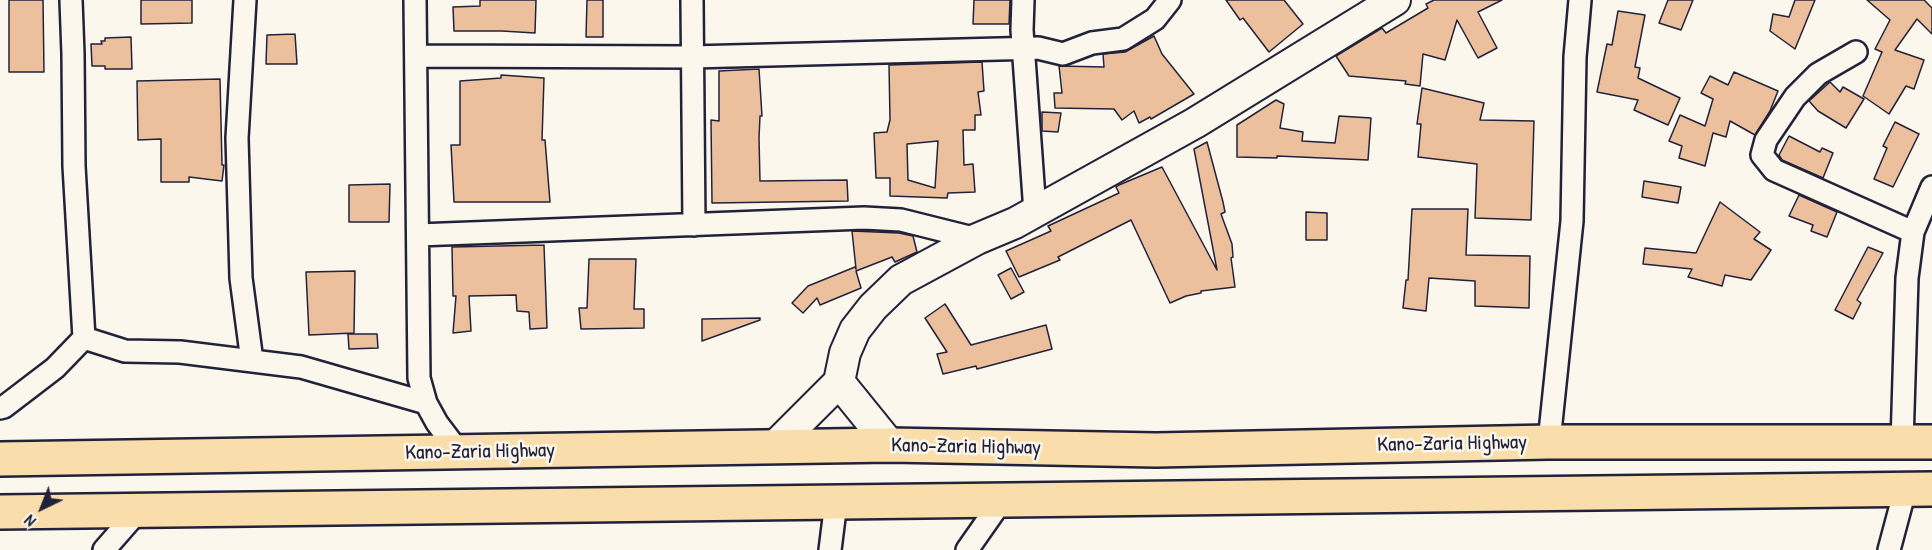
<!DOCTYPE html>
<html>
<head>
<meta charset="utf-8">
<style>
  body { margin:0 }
  #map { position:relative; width:1932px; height:550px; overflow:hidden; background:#fbf7ec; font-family:"Patrick Hand",sans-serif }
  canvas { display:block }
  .north { position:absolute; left:12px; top:478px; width:60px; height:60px; -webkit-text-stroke:4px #fbf7ec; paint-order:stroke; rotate:223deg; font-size:16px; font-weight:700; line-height:24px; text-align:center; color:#22223b }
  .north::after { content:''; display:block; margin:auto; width:21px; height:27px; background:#22223b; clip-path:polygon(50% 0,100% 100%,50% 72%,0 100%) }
</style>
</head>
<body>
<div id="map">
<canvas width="1932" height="550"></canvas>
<div class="north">N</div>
</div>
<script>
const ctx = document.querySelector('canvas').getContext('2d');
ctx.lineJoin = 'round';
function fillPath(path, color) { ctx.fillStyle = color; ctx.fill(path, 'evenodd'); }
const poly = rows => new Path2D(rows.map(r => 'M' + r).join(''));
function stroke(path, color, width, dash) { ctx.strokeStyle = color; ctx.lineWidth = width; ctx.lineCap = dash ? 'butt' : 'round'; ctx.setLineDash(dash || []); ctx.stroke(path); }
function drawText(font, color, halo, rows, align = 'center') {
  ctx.font = font + ' "Patrick Hand",sans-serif'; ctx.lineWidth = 5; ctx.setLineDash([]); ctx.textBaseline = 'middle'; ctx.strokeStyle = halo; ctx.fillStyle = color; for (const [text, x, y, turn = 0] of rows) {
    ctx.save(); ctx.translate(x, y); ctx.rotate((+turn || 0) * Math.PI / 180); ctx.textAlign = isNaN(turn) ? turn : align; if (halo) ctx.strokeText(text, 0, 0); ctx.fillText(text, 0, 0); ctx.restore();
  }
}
const building = poly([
  [9,0,43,0,44,72,9,72,9,0],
  [141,0,192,0,192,23,141,24,141,0],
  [480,0,536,0,535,33,502,31,454,31,453,7,480,6,480,0],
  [587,0,603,0,603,37,586,37,587,0],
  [974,0,1010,0,1009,24,973,24,974,0],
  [1226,0,1284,0,1303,24,1269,52,1243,18,1240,20,1226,0],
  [1434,0,1502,0,1478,12,1497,48,1478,58,1457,20,1445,60,1423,54,1420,86,1405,84,1406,81,1349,76,1336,56,1382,28,1386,33,1428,8,1426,4,1434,0],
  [1668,0,1693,0,1681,30,1659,23,1668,0],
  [1795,0,1815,0,1795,49,1770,31,1773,14,1789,17,1795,0],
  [1867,0,1924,0,1932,8,1932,34,1917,19,1895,50,1924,60,1914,89,1906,86,1889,114,1863,96,1882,52,1875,49,1890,20,1867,0],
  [1618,11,1645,15,1635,67,1640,68,1638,78,1680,98,1668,125,1634,110,1638,100,1597,92,1607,44,1612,45,1618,11],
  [295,34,297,64,266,64,267,35,295,34],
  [1154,36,1162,54,1194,94,1151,119,1150,117,1139,123,1134,111,1122,120,1114,109,1055,108,1054,93,1062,93,1059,66,1104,67,1103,54,1125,52,1154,36],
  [131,37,132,69,105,69,105,66,92,66,91,44,102,44,101,41,105,41,105,38,131,37],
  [982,62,984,91,978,92,981,115,975,115,975,130,963,130,964,165,973,164,975,192,948,193,947,198,890,196,890,178,876,178,874,133,887,132,890,120,889,65,982,62],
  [938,141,935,188,908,180,907,144,938,141],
  [759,69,762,116,760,116,759,138,760,181,847,180,848,201,712,203,711,120,719,121,719,71,759,69],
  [1734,72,1778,91,1770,111,1755,135,1730,121,1726,137,1713,133,1705,166,1679,158,1682,146,1669,141,1680,115,1705,126,1713,99,1701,93,1710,76,1728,85,1734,72],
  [501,75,544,78,542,140,545,140,550,202,454,202,451,145,460,145,460,81,501,78,501,75],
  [220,79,222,165,224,165,222,181,189,177,189,182,161,182,161,139,138,140,137,81,220,79],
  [1830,82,1840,92,1843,87,1864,99,1846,128,1818,111,1809,101,1830,82],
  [1422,88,1484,103,1480,120,1534,121,1531,220,1475,218,1477,164,1418,157,1421,124,1417,124,1422,88],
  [1276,100,1284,104,1280,128,1303,132,1302,141,1335,143,1339,116,1371,118,1368,160,1277,156,1277,158,1237,157,1237,125,1276,100],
  [1042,112,1061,113,1058,132,1042,131,1042,112],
  [1895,122,1919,134,1893,187,1874,179,1887,148,1883,146,1895,122],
  [1789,136,1820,152,1822,148,1833,153,1823,178,1782,160,1779,155,1789,136],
  [1207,142,1223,202,1225,212,1221,214,1232,244,1233,257,1231,258,1235,287,1201,291,1201,293,1186,296,1170,303,1131,220,1058,257,1060,260,1019,277,1006,251,1051,231,1048,226,1119,193,1116,187,1119,185,1162,167,1217,270,1194,149,1207,142],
  [1644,181,1681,187,1678,203,1642,197,1644,181],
  [390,184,389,222,349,222,349,185,390,184],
  [1799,195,1837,212,1827,237,1811,231,1813,225,1789,216,1799,195],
  [1720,202,1760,232,1754,239,1771,250,1751,280,1725,275,1722,286,1688,277,1692,269,1643,264,1645,248,1696,253,1720,202],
  [1412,209,1468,209,1466,255,1530,256,1529,308,1475,306,1475,281,1429,278,1426,311,1403,308,1406,280,1408,280,1412,209],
  [1306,212,1327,213,1327,240,1306,240,1306,212],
  [852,231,899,233,913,236,917,252,895,262,892,257,856,271,861,288,820,305,817,298,803,313,792,303,808,286,855,267,856,269,852,231],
  [544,245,547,328,530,329,529,312,517,311,516,295,469,296,471,331,453,333,456,296,453,296,452,247,544,245],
  [1868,247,1883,253,1857,300,1861,303,1853,319,1835,310,1868,247],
  [589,259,636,259,634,309,644,309,644,328,581,329,579,308,587,308,589,259],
  [1011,268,1024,292,1011,299,998,275,1011,268],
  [355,271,354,333,309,335,306,272,355,271],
  [945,304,971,345,1046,325,1052,349,977,369,976,366,943,374,937,354,947,352,925,318,945,304],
  [760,318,760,320,702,341,702,319,760,318],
  [348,334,377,334,378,348,349,349,348,334]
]);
fillPath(building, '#edc09d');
stroke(building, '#22223b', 1.5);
const street = poly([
  [71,0,73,54,74,166,84,338],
  [245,0,237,138,241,278,252,361],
  [415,0,419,378,426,403,437,423,459,452],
  [692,0,694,225],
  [1023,0,1022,30,1035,212],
  [1856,52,1818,74,1795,97,1766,140,1762,155,1774,170,1913,232],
  [416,56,692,57,1038,48,1063,54,1092,43,1123,39,1155,19,1170,0],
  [418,235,864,218,901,220,977,239],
  [0,408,4,407,55,368,84,338,125,351,180,352,301,367,426,403],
  [1549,442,1572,221,1575,57,1580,0],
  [1902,443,1907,278,1913,232,1932,187],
  [104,550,139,510],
  [830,550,836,502],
  [967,550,1002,500],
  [1889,550,1905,490]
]);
const secondary = poly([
  [839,382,890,445],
  [774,447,839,382,845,353,855,330,873,307,901,280,977,239,1015,223,1195,123,1395,0]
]);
const highway = poly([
  [0,459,890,445,1156,450,1549,442,1932,442],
  [0,512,1932,489]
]);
stroke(street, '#22223b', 26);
stroke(secondary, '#22223b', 34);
stroke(highway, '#22223b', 38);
stroke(street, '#fbf7ec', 21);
stroke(secondary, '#fbf7ec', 30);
stroke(highway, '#f9deab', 33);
drawText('21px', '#22223b', '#fbf7ec', [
  ["Kano-Zaria Highway",1452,444,-1],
  ["Kano-Zaria Highway",966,447,1],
  ["Kano-Zaria Highway",480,452,-1]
]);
</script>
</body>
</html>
